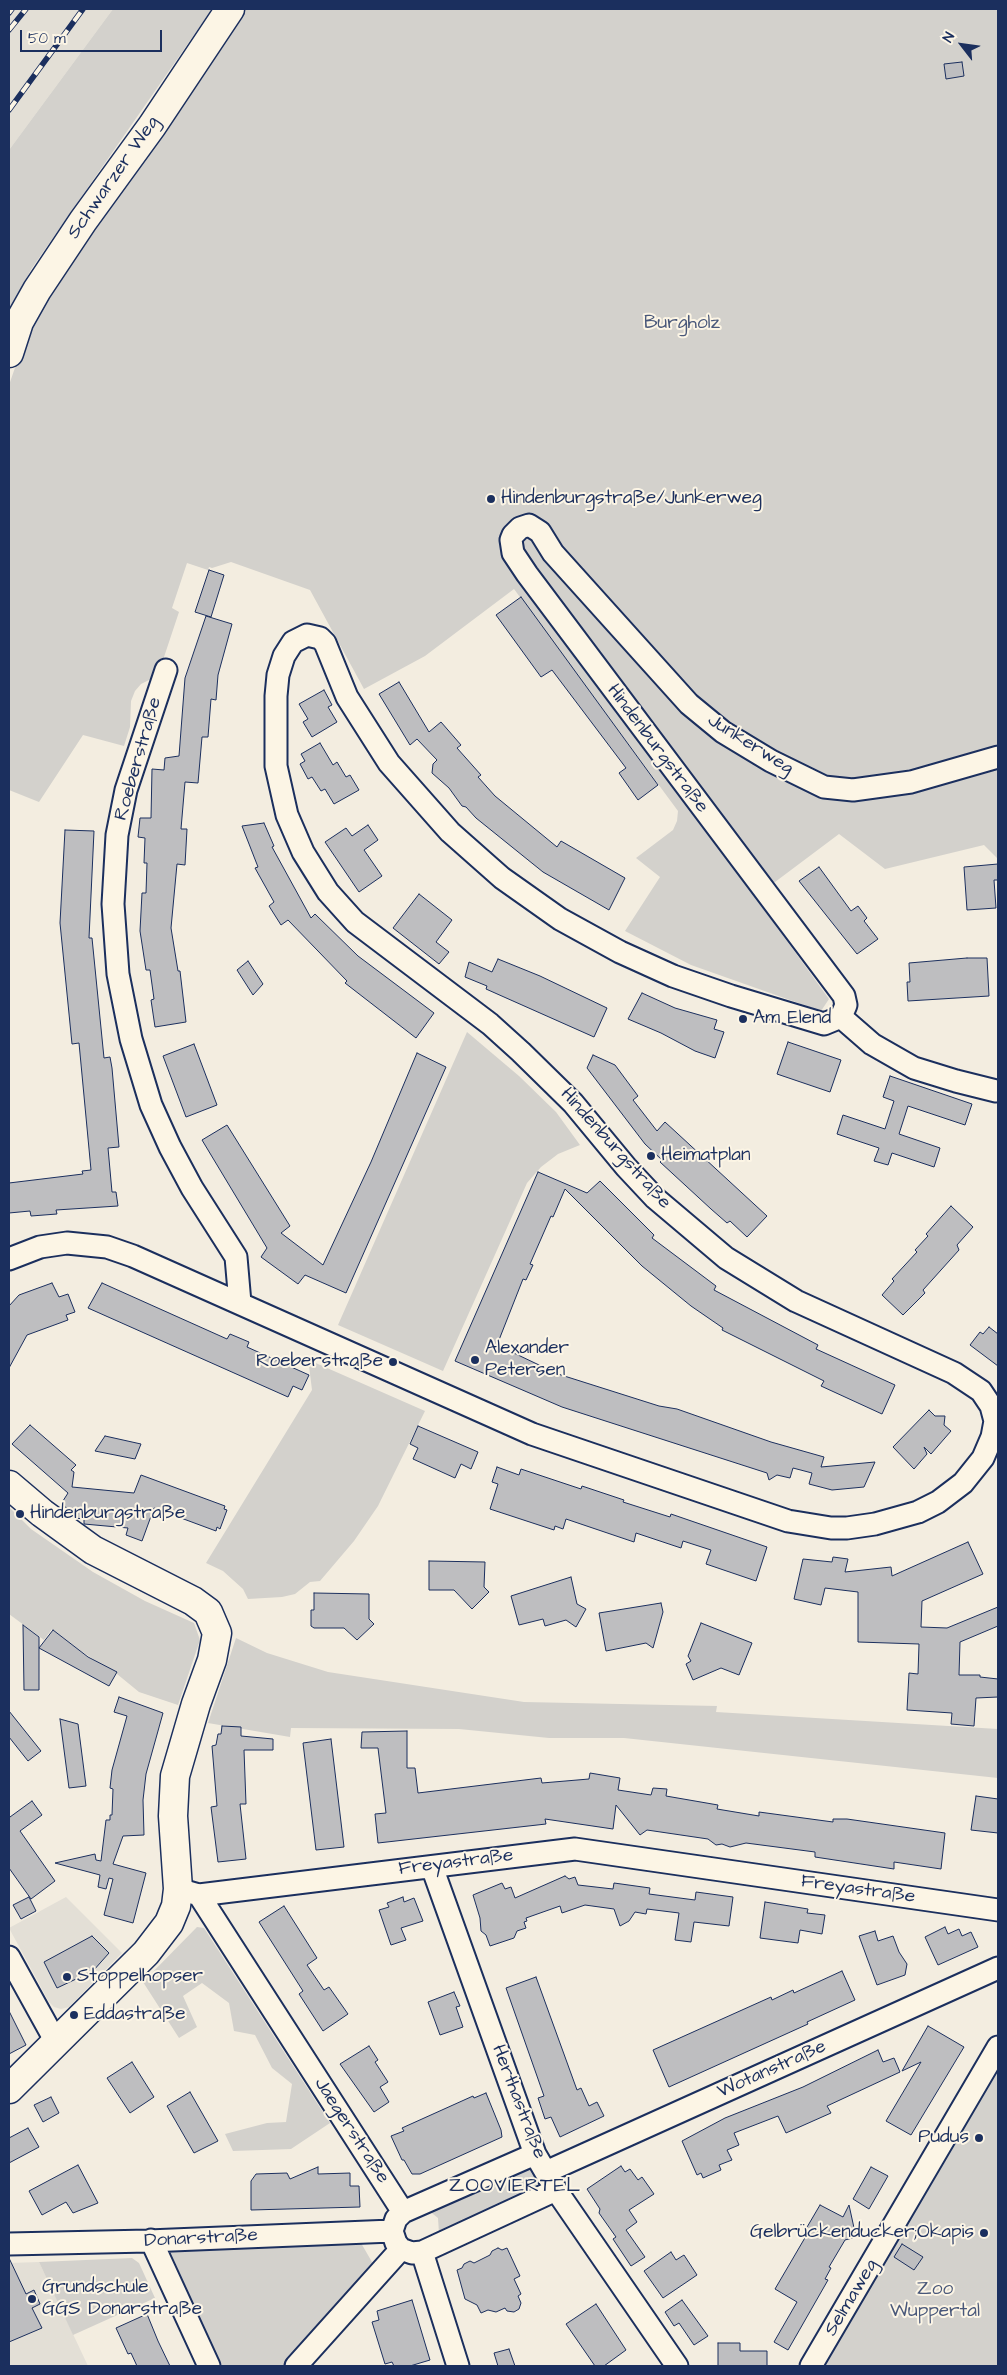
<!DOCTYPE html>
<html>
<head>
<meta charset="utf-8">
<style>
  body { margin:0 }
  #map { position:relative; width:1007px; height:2375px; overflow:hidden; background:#f3ede0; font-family:"Architects Daughter",sans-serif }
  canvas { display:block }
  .frame { position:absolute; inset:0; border:10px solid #1b2f5e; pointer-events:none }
  .north { position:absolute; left:937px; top:20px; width:50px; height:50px; -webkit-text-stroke:4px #fcf5e5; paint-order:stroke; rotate:300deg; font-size:14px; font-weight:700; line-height:20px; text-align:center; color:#1b2f5e }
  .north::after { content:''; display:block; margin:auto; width:18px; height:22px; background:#1b2f5e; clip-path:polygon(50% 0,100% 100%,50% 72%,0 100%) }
  .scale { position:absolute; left:20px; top:30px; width:142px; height:22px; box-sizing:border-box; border:2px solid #1b2f5e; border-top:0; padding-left:6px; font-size:15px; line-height:18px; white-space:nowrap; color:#1b2f5e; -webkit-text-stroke:4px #fcf5e5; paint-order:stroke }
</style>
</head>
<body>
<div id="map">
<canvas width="1007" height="2375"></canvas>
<div class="frame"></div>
<div class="north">N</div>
<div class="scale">50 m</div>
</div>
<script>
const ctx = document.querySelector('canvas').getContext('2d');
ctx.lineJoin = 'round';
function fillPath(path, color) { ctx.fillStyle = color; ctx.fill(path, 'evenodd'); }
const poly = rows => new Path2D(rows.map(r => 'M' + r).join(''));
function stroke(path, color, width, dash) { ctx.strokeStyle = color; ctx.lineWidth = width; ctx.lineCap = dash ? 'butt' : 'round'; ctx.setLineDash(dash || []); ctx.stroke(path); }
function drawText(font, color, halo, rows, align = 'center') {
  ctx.font = font + ' "Architects Daughter",sans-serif'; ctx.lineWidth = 4; ctx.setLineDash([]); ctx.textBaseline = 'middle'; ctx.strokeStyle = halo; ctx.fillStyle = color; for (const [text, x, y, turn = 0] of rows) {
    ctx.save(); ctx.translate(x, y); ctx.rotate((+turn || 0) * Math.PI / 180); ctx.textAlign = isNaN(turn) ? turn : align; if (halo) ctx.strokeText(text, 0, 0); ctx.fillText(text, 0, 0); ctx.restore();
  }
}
fillPath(poly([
  [9,9,113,9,9,150],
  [66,1897,122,1953,69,2007,61,2009,54,2007,49,2002,9,1928],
  [39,2262,88,2366,9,2366,9,2263]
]), '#e3dfd6');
fillPath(poly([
  [113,9,212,9,32,268,9,310,9,150],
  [242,9,998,9,998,859,984,845,885,869,839,834,755,897,829,999,821,1011,691,965,625,931,660,877,636,858,673,830,677,821,678,811,514,589,425,656,364,689,310,590,231,562,212,568,209,567,208,570,187,563,172,608,179,612,161,666,153,678,141,684,135,691,131,701,130,727,124,746,83,735,39,802,9,790,9,385,26,336,44,298],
  [467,1032,519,1076,556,1112,580,1145,558,1154,541,1167,527,1183,443,1371,338,1325],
  [302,1357,425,1411,378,1506,354,1541,320,1581,310,1582,295,1594,282,1597,248,1599,243,1589,223,1571,206,1563,312,1390,309,1366],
  [9,1507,31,1529,93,1572,145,1601,194,1623,200,1640,178,1705,139,1692,117,1674,79,1650,52,1629,44,1640,9,1614],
  [236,1638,267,1653,328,1672,524,1702,717,1706,716,1712,998,1729,998,1778,624,1738,549,1738,459,1729,291,1728,290,1737,208,1723],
  [197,1927,204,1928,330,2123,291,2149,233,2151,225,2134,267,2123,286,2122,292,2084,272,2068,255,2035,234,2031,229,2003,202,1983,183,1996,197,2027,179,2038,143,1982],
  [998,2067,998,2366,824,2366],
  [528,2168,537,2175,537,2183,532,2193,439,2233,438,2218,428,2210],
  [361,2243,372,2262,371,2271,285,2366,220,2366,169,2249],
  [132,2258,139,2263,155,2298,73,2335,39,2262]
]), '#d3d1cc');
const building = poly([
  [962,62,964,76,946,79,944,64,962,62],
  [209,570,224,575,211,617,195,612,209,570],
  [521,597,658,785,638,800,619,773,626,768,552,670,541,677,496,615,521,597],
  [206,616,232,624,218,675,216,700,211,699,208,737,202,737,198,783,185,782,181,829,187,829,185,865,177,864,171,928,178,971,180,971,186,1022,155,1027,151,1000,154,999,150,970,146,970,140,931,142,893,146,893,147,863,144,863,145,838,138,837,140,818,151,818,152,769,164,770,165,758,179,756,185,678,206,616],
  [399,682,429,732,441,722,461,745,457,748,481,775,478,777,495,796,557,847,561,841,625,878,609,910,543,872,476,818,466,807,462,806,449,788,432,773,433,764,437,760,417,739,410,745,379,694,399,682],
  [324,690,332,705,328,707,337,722,312,737,303,722,308,719,299,704,324,690],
  [320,743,333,765,337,762,346,777,350,775,359,790,334,804,325,789,321,791,312,777,308,779,300,764,305,761,301,754,320,743],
  [264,823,274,846,272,847,311,918,315,914,358,956,434,1013,416,1038,345,983,347,981,288,920,281,925,269,906,274,902,255,868,258,867,242,826,264,823],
  [368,825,378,840,364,850,382,876,359,892,325,842,346,828,352,836,368,825],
  [65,830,94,831,89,938,92,938,104,1058,110,1057,112,1068,119,1147,108,1148,112,1192,116,1192,118,1206,56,1210,57,1214,31,1216,30,1211,9,1213,9,1183,83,1174,82,1171,91,1170,79,1043,72,1044,60,923,65,830],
  [998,864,998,880,994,880,996,908,967,910,964,867,998,864],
  [819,867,851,911,858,906,867,918,864,921,878,939,857,954,799,881,819,867],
  [419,894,452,920,436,942,449,952,439,964,393,928,419,894],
  [967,958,987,958,989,996,908,1001,907,982,910,982,909,963,967,958],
  [498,959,540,976,607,1008,594,1037,486,989,487,986,465,977,469,962,492,972,498,959],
  [248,961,263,984,253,995,237,970,248,961],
  [642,993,675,1008,717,1020,714,1029,724,1032,715,1058,695,1051,661,1033,628,1019,642,993],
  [788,1042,841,1060,830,1092,777,1074,788,1042],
  [194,1044,217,1105,186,1117,163,1056,194,1044],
  [417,1053,446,1067,346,1293,305,1275,298,1284,261,1257,267,1248,202,1140,227,1125,290,1226,281,1233,323,1265,371,1162,417,1053],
  [593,1055,615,1065,638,1096,633,1100,657,1131,665,1122,767,1216,747,1237,730,1221,727,1223,711,1209,660,1162,662,1160,645,1144,587,1068,593,1055],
  [890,1076,972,1104,965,1125,908,1106,899,1134,940,1148,934,1167,892,1153,888,1165,874,1161,879,1148,837,1134,843,1115,885,1129,894,1101,883,1097,890,1076],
  [538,1172,587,1193,600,1181,654,1235,652,1238,716,1286,714,1290,818,1345,816,1349,895,1385,882,1414,821,1386,824,1381,722,1330,723,1328,691,1306,642,1266,565,1189,553,1217,551,1216,530,1264,533,1265,526,1280,523,1279,497,1345,558,1374,659,1406,677,1409,771,1442,824,1457,821,1467,875,1462,864,1487,832,1490,809,1484,812,1473,793,1468,790,1478,777,1475,769,1480,767,1473,562,1407,455,1361,538,1172],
  [951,1206,973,1227,957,1245,959,1250,923,1290,925,1293,903,1315,882,1295,894,1281,892,1279,917,1252,915,1250,928,1236,926,1234,951,1206],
  [52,1283,59,1297,68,1294,75,1312,66,1315,68,1320,27,1335,9,1368,9,1306,19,1295,52,1283],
  [102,1283,227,1339,230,1334,249,1342,247,1347,309,1375,302,1390,293,1386,288,1397,88,1308,102,1283],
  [989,1327,998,1334,998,1366,970,1345,980,1332,983,1334,989,1327],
  [929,1410,935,1416,945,1416,944,1425,951,1431,931,1454,924,1447,927,1454,914,1469,893,1447,929,1410],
  [30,1425,76,1465,71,1470,74,1472,72,1487,134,1493,141,1475,225,1506,224,1509,227,1510,220,1529,217,1527,216,1531,154,1508,142,1541,126,1535,128,1528,84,1524,84,1519,75,1518,70,1514,71,1511,61,1504,68,1493,12,1444,30,1425],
  [418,1426,478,1452,471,1469,461,1464,455,1478,413,1459,418,1448,410,1444,418,1426],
  [105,1436,141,1444,135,1459,95,1451,105,1436],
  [497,1467,519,1475,521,1469,581,1489,582,1486,624,1500,623,1502,670,1517,671,1514,767,1547,756,1581,706,1564,711,1550,683,1541,681,1548,636,1533,634,1542,566,1519,563,1529,555,1526,554,1530,490,1509,498,1484,492,1482,497,1467],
  [968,1542,983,1574,922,1601,921,1627,947,1628,998,1607,998,1626,960,1642,959,1675,980,1675,980,1677,998,1679,998,1697,976,1698,974,1726,951,1724,952,1713,907,1710,909,1673,918,1674,919,1644,858,1642,858,1592,825,1588,821,1605,794,1599,803,1559,832,1562,833,1557,848,1559,845,1572,891,1567,892,1576,968,1542],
  [429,1561,485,1562,484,1587,489,1592,472,1609,454,1590,429,1590,429,1561],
  [571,1577,577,1604,586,1609,576,1627,566,1620,545,1626,543,1619,519,1625,511,1596,571,1577],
  [314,1593,369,1594,369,1619,374,1624,357,1640,344,1628,314,1628,311,1626,311,1610,314,1610,314,1593],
  [661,1603,663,1612,653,1648,646,1643,606,1651,599,1613,661,1603],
  [701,1623,752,1643,739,1675,721,1668,693,1680,686,1664,691,1661,688,1656,701,1623],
  [23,1625,39,1637,39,1690,24,1690,23,1625],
  [53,1630,88,1657,117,1672,109,1686,39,1648,53,1630],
  [119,1697,163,1713,146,1774,143,1800,144,1835,123,1836,113,1864,146,1873,133,1923,104,1915,113,1879,109,1878,106,1889,98,1887,100,1875,55,1863,95,1854,96,1860,101,1861,106,1820,110,1820,110,1815,112,1815,113,1789,110,1788,112,1770,127,1716,114,1712,119,1697],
  [9,1711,41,1751,28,1761,9,1737,9,1711],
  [60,1719,78,1724,86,1786,69,1788,60,1719],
  [222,1726,241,1727,241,1736,273,1739,273,1750,244,1750,246,1804,240,1804,246,1859,218,1862,211,1807,217,1806,212,1746,216,1745,218,1734,221,1734,222,1726],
  [407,1731,407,1768,415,1768,418,1793,541,1778,542,1783,589,1779,590,1773,620,1778,618,1790,651,1795,653,1788,667,1789,666,1796,718,1805,717,1809,759,1816,759,1812,833,1822,833,1819,847,1819,945,1833,941,1869,894,1862,894,1869,815,1857,815,1852,746,1843,730,1847,722,1844,716,1845,708,1839,647,1830,640,1835,616,1805,613,1829,545,1819,546,1824,378,1843,375,1814,386,1813,378,1748,361,1748,362,1732,407,1731],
  [331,1739,344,1847,316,1850,303,1743,331,1739],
  [976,1796,998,1799,998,1833,971,1830,976,1796],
  [32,1801,42,1815,20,1831,55,1881,31,1899,9,1868,9,1815,10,1817,32,1801],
  [565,1876,569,1879,575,1877,578,1885,613,1889,614,1883,650,1888,649,1894,695,1900,696,1892,733,1897,729,1926,694,1922,691,1942,675,1940,679,1913,647,1909,646,1914,635,1912,629,1921,620,1926,614,1909,585,1905,562,1913,560,1906,526,1918,527,1921,524,1922,526,1928,517,1931,514,1938,490,1946,486,1935,481,1931,480,1918,473,1895,502,1883,505,1889,511,1887,515,1898,565,1876],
  [29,1897,36,1911,21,1919,13,1905,29,1897],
  [403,1897,404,1902,414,1898,423,1921,401,1928,406,1940,391,1945,379,1910,389,1907,387,1903,403,1897],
  [765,1902,808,1909,807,1913,825,1915,822,1934,800,1930,798,1943,760,1938,765,1902],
  [284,1906,317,1958,307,1965,324,1990,329,1987,348,2014,323,2031,299,1994,303,1991,259,1922,284,1906],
  [945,1927,948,1934,959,1929,962,1936,971,1932,978,1947,938,1965,925,1937,945,1927],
  [875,1931,878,1941,893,1936,899,1952,907,1964,905,1975,877,1985,859,1936,875,1931],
  [92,1936,109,1953,93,1971,57,1988,44,1962,92,1936],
  [842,1971,855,2000,807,2022,808,2024,669,2087,653,2050,771,1997,772,2000,793,1990,794,1993,842,1971],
  [536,1977,577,2090,581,2088,589,2106,597,2102,604,2116,560,2137,551,2117,545,2119,538,2098,544,2096,506,1988,536,1977],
  [454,1992,460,2006,456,2007,463,2027,440,2035,428,2002,454,1992],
  [9,2011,26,2045,9,2054,9,2011],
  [928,2026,964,2047,911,2135,886,2121,921,2062,902,2071,928,2026],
  [369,2046,378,2060,375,2062,388,2082,380,2087,389,2102,374,2112,340,2064,369,2046],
  [878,2050,883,2062,894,2058,900,2072,827,2106,831,2113,786,2133,778,2116,734,2133,739,2145,727,2150,732,2160,719,2165,721,2170,703,2178,701,2173,697,2175,682,2141,725,2118,803,2087,878,2050],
  [132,2062,154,2097,130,2113,107,2078,132,2062],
  [190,2092,218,2141,194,2153,167,2106,190,2092],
  [486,2093,501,2130,502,2137,420,2174,412,2174,404,2160,402,2160,391,2136,404,2131,402,2128,473,2096,474,2098,486,2093],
  [51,2097,59,2113,43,2122,34,2105,51,2097],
  [28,2128,39,2147,9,2163,9,2138,28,2128],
  [78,2165,98,2203,73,2213,66,2202,42,2215,29,2191,78,2165],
  [621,2166,625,2172,630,2169,638,2180,642,2177,654,2194,629,2210,637,2222,626,2230,645,2257,631,2266,613,2239,616,2237,599,2213,600,2209,587,2189,621,2166],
  [318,2167,318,2174,350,2173,350,2186,359,2186,360,2207,251,2210,251,2181,256,2174,287,2173,290,2179,318,2167],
  [871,2167,888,2176,869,2209,853,2199,871,2167],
  [820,2205,843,2217,849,2205,856,2237,845,2240,829,2267,831,2268,825,2279,828,2280,788,2350,774,2342,797,2302,775,2289,806,2236,803,2234,820,2205],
  [902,2244,923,2257,914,2270,894,2257,902,2244],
  [498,2248,502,2250,507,2248,520,2276,514,2279,521,2294,518,2296,521,2303,519,2309,514,2312,507,2311,505,2308,496,2312,488,2310,481,2313,477,2305,465,2299,457,2270,462,2268,464,2264,470,2261,474,2263,490,2255,492,2251,498,2248],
  [671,2252,676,2260,684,2255,697,2275,663,2298,644,2271,671,2252],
  [9,2258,26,2294,34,2290,40,2304,32,2308,42,2328,9,2342,9,2258],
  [412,2300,430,2360,410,2366,394,2366,392,2362,385,2364,372,2322,379,2320,377,2311,412,2300],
  [682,2300,708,2336,694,2345,679,2323,674,2326,665,2312,682,2300],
  [596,2304,626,2350,604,2366,595,2366,566,2324,596,2304],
  [147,2314,158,2341,170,2366,137,2366,131,2353,128,2354,116,2328,147,2314],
  [718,2343,740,2343,740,2351,767,2351,767,2366,718,2366,718,2343],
  [509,2349,515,2366,498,2366,494,2353,509,2349]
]);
fillPath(building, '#bebec0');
stroke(building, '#1b2f5e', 1);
const minor = poly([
  [166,670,126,790,117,835,113,904,118,974,131,1039,151,1105,170,1147,192,1188,236,1257,240,1303],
  [841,1017,872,1044,914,1068,956,1081,996,1091],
  [9,1259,40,1247,67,1243,107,1247,133,1256,532,1434,788,1521,831,1528,847,1528,875,1524,918,1512,938,1502,963,1483,983,1458,992,1437,995,1421,991,1406,981,1391,954,1373,796,1301,726,1258,655,1198,626,1167,573,1103,521,1052,490,1024,355,922,328,892,303,852,287,815,276,766,276,696,278,675,284,656,293,642,307,635,320,638,325,643,347,697,389,763,450,832,502,878,560,919,620,952,673,976,731,996,824,1024,841,1017,846,1005,844,996,527,574,513,553,511,540,513,535,520,528,529,525,540,532,553,553,689,704,723,732,771,761,824,787,853,790,911,782,998,757],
  [432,1867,535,2154,556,2190,677,2366],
  [178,1889,199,1895,575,1849,998,1910],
  [199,1895,403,2212],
  [9,1957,56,2042],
  [535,2154,403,2212,396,2219,392,2231,396,2243,401,2249,412,2253,422,2252,556,2190],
  [546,2172,998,1968],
  [151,2240,209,2366],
  [9,2244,148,2241,392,2231],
  [422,2252,458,2366],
  [296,2366,401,2249],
  [811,2366,998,2047]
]);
const tertiary = poly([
  [9,353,19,322,37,290,83,221,152,126,230,9],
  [9,1485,42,1513,93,1550,193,1601,208,1612,217,1633,212,1660,196,1704,175,1776,173,1816,178,1889,176,1906,169,1923,146,1953,9,2089]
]);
stroke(minor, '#1b2f5e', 25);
stroke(tertiary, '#1b2f5e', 31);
stroke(minor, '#fcf5e5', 21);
stroke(tertiary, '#fcf5e5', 28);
const rail = poly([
  [9,13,12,9],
  [9,30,26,9],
  [9,110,83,9]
]);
stroke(rail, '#1b2f5e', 5.5);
stroke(rail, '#fcf5e5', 4, [11]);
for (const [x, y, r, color] of [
  [491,499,5,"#1b2f5e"],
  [743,1019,5,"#1b2f5e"],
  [651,1156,5,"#1b2f5e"],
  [475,1360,5,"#1b2f5e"],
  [393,1362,5,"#1b2f5e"],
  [20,1514,5,"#1b2f5e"],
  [67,1977,5,"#1b2f5e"],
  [74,2015,5,"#1b2f5e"],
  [979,2138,5,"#1b2f5e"],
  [984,2233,5,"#1b2f5e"],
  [32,2299,5,"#1b2f5e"]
]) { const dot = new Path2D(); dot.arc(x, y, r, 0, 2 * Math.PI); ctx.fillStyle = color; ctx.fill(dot); stroke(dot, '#fcf5e5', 2); }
drawText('19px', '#1b2f5e', '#fcf5e5', [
  ["Schwarzer Weg",114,178,-55],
  ["Junkerweg",750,745,32],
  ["Hindenburgstraße",657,749,53],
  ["Roeberstraße",139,759,-74],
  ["Hindenburgstraße",615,1149,48],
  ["Freyastraße",456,1863,-7],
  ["Freyastraße",858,1890,8],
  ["Wotanstraße",772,2070,-24],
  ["Herthastraße",518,2102,69],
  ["Jaegerstraße",351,2131,57],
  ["Donarstraße",201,2239,-3],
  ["Selmaweg",852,2298,-59]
]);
drawText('19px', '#49587a', '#fcf5e5', [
  ["Burgholz",682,324],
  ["Zoo",935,2290],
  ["Wuppertal",935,2312]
]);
drawText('19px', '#1b2f5e', '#fcf5e5', [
  ["Hindenburgstraße/Junkerweg",501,499],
  ["Am Elend",753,1019],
  ["Heimatplan",661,1156],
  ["Alexander",485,1349],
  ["Petersen",485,1371],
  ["Roeberstraße",383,1362,"right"],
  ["Hindenburgstraße",30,1514],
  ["Stoppelhopser",77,1977],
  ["Eddastraße",84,2015],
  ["Pudus",969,2138,"right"],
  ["Gelbrückenducker;Okapis",974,2233,"right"],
  ["Grundschule",42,2288],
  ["GGS Donarstraße",42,2310]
], 'left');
ctx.letterSpacing = '1px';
drawText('20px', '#1b2f5e', '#fcf5e5', [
  ["ZOOVIERTEL",515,2187]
]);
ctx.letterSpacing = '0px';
</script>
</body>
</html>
